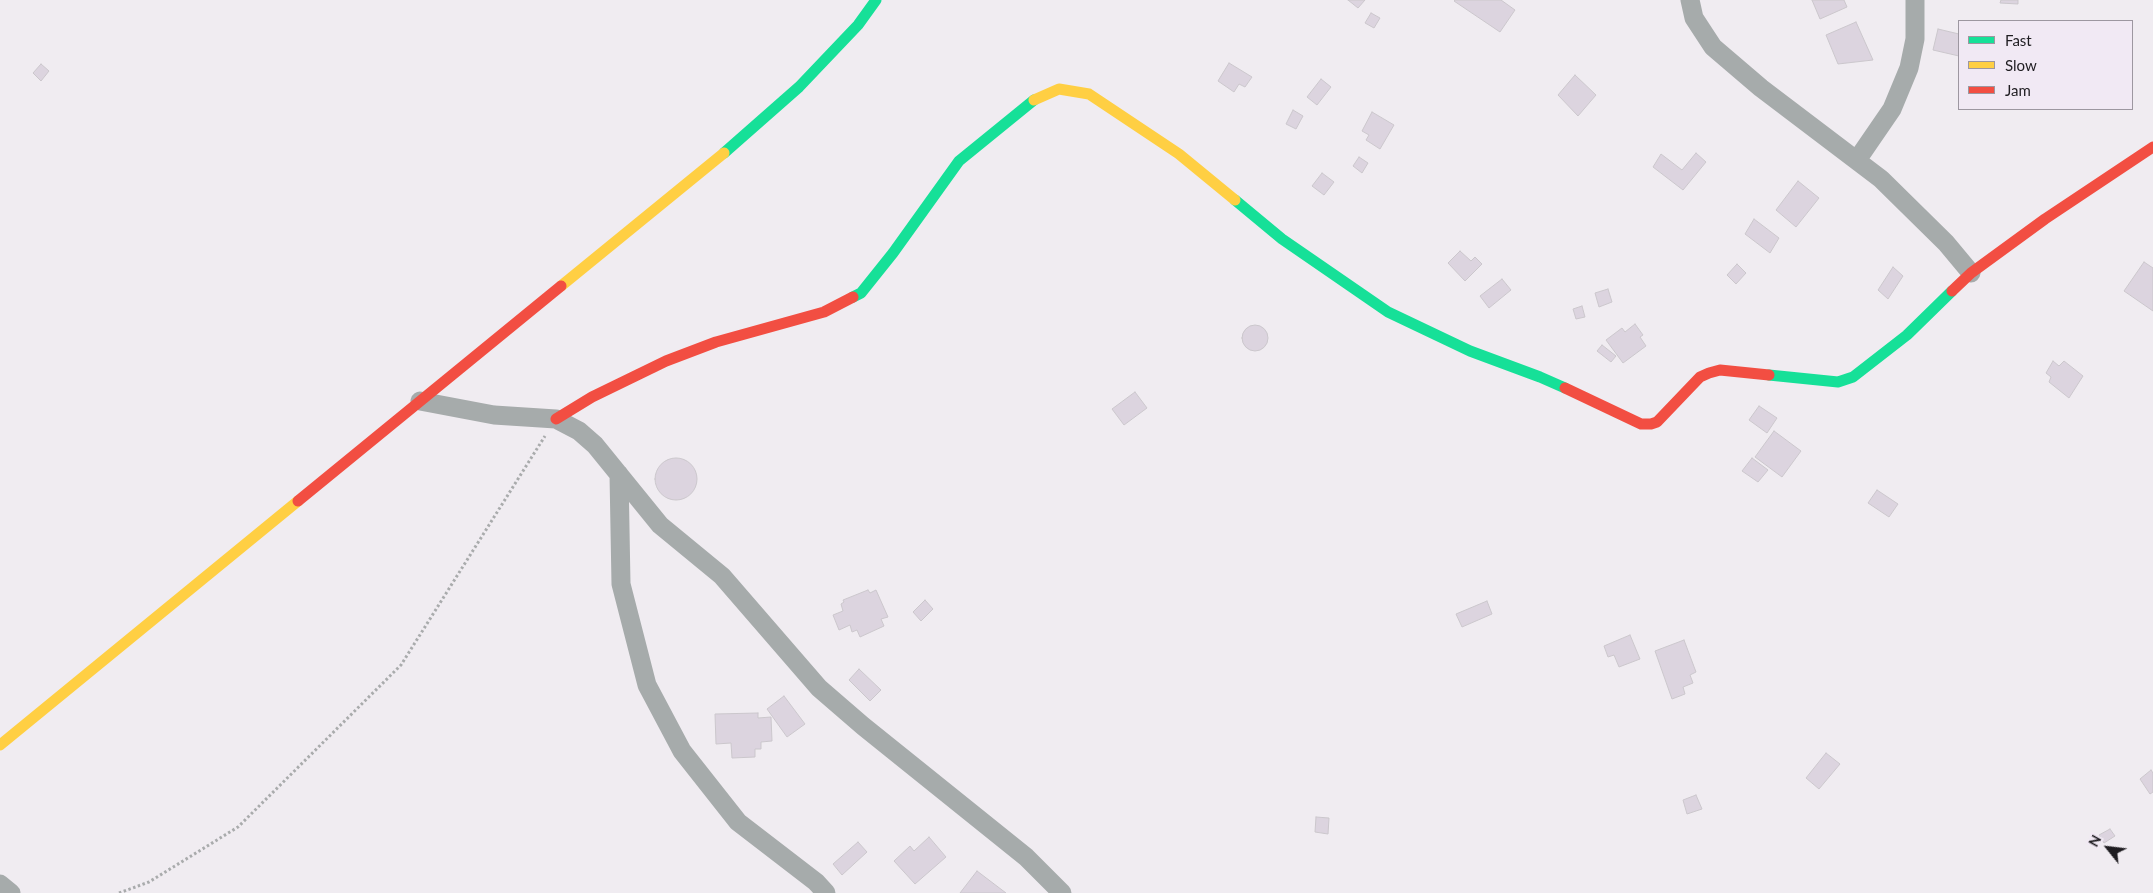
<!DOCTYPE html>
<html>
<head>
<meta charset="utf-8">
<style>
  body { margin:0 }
  #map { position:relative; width:2153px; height:893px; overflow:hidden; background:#f0ecf1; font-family:Lato,sans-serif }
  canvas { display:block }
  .legend { position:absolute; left:1958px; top:20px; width:175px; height:90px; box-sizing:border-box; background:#f1e9f4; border:1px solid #9d97a0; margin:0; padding:6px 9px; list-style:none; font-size:15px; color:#1f1d21 }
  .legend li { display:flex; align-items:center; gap:10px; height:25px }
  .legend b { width:25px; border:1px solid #9d97a0 }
  .north { position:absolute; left:2083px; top:823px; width:50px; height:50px; -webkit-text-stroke:4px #f1e9f4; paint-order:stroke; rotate:299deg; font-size:14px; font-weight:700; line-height:20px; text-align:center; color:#1f1d21 }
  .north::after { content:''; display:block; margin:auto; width:18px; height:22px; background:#1f1d21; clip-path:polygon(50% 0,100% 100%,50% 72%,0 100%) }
</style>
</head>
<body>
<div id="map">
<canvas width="2153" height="893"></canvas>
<ul class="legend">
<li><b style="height:6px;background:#16e098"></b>Fast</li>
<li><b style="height:6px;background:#ffcf43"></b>Slow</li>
<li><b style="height:6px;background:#f24e42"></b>Jam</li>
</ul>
<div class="north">N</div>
</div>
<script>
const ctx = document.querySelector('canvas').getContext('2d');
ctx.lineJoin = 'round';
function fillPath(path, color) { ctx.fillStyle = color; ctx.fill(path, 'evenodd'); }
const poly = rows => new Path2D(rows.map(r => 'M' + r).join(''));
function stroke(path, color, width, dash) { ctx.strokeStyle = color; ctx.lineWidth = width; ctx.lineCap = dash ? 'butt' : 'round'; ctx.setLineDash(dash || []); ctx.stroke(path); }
const building = poly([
  [1348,0,1365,0,1358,8,1348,0],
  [1455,0,1501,0,1515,10,1500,32,1454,1,1455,0],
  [1812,0,1844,0,1847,7,1820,19,1812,0],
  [2001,0,2018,0,2018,4,2000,3,2001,0],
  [1371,13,1380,18,1374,28,1365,23,1371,13],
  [1856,22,1873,60,1838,64,1826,35,1856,22],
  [1938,29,1959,34,1959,56,1933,50,1938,29],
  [1229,63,1252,77,1245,87,1239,84,1234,92,1218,81,1229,63],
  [41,64,49,71,41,81,33,73,41,64],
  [1575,75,1596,95,1578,116,1558,95,1575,75],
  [1321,79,1331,87,1317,105,1307,97,1321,79],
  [1293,110,1303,116,1296,129,1286,124,1293,110],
  [1372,112,1394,125,1380,149,1366,140,1369,135,1362,131,1372,112],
  [1696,153,1706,162,1683,190,1653,167,1661,154,1682,170,1696,153],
  [1359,157,1368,163,1362,173,1353,166,1359,157],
  [1322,173,1334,182,1324,195,1312,186,1322,173],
  [1798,181,1819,198,1796,227,1776,210,1798,181],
  [1754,219,1779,238,1770,253,1745,234,1754,219],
  [1460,251,1471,261,1475,257,1482,264,1465,281,1448,263,1460,251],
  [2144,262,2153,268,2153,311,2124,291,2144,262],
  [1737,264,1746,273,1736,284,1727,275,1737,264],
  [1893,267,1903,276,1888,299,1878,290,1893,267],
  [1502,279,1511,290,1489,308,1480,296,1502,279],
  [1608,289,1612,302,1599,307,1595,293,1608,289],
  [1582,306,1585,317,1576,319,1573,309,1582,306],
  [1635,324,1643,335,1640,337,1646,346,1623,363,1606,340,1622,328,1625,332,1635,324],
  '1242 338a13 13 0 1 1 26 0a13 13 0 1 1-26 0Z',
  [1602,345,1616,356,1611,362,1597,351,1602,345],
  [2053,361,2059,366,2064,361,2083,376,2069,398,2049,382,2051,377,2046,373,2053,361],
  [1135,392,1147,408,1124,425,1112,409,1135,392],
  [1759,406,1777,418,1767,433,1749,420,1759,406],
  [1774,431,1801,451,1782,477,1755,457,1774,431],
  [1752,458,1768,470,1758,482,1742,471,1752,458],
  '655 479a21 21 0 1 1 42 0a21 21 0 1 1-42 0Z',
  [1877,490,1898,504,1889,517,1868,503,1877,490],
  [868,590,870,593,876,590,888,617,881,619,884,626,860,637,857,630,852,632,850,625,839,630,833,615,843,611,841,604,844,602,843,600,868,590],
  [925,600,933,609,921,621,913,612,925,600],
  [1487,601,1492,614,1462,627,1456,614,1487,601],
  [1630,635,1640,659,1619,667,1614,655,1608,657,1604,646,1630,635],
  [1684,640,1696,672,1690,675,1693,683,1683,687,1685,694,1672,699,1655,651,1684,640],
  [859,669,881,690,870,701,849,680,859,669],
  [784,696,805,724,787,737,767,709,784,696],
  [758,713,758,718,771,717,772,741,761,742,761,749,755,749,755,757,732,758,731,743,716,744,715,714,758,713],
  [1826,753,1840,764,1819,789,1806,778,1826,753],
  [2151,770,2153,773,2153,792,2150,794,2140,779,2151,770],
  [1696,795,1702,809,1687,814,1683,800,1696,795],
  [1316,817,1329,818,1328,834,1315,832,1316,817],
  [2110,829,2115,836,2104,843,2099,835,2110,829],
  [929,837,946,857,915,884,894,861,910,846,914,851,929,837],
  [858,842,867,852,842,875,833,864,858,842],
  [977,871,1006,893,960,893,977,871]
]);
fillPath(building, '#dcd4df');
stroke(building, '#cbc7cc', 1);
stroke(poly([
  [119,893,149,882,238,827,401,665,545,436]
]), '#a9abac', 3, [2.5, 2.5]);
stroke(poly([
  [1690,0,1694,18,1713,47,1761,88,1881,179,1946,243,1971,273],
  [1857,160,1892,109,1909,68,1915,39,1915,0],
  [420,401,494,415,556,419,579,431,595,445,660,525,722,576,819,688,863,726,1026,857,1062,893],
  [619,474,621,584,647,685,682,751,738,822,816,882,826,893],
  [0,884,11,893]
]), '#a6abab', 19);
stroke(poly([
  [724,153,799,87,858,25,876,0],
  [1235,200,1282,239,1388,312,1470,351,1540,377,1565,388],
  [853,297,861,293,893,253,959,161,1034,100],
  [1769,375,1838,382,1853,377,1907,335,1952,291]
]), '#16e098', 11);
stroke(poly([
  [1034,100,1059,89,1089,94,1179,154,1235,200],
  [561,286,724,153],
  [0,745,298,501]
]), '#ffcf43', 11);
stroke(poly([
  [1952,291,1971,273,2045,219,2153,147],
  [1565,388,1641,424,1651,424,1657,422,1700,377,1709,373,1720,370,1769,375],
  [556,419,592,397,666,361,716,342,824,312,853,297],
  [298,501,561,286]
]), '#f24e42', 11);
</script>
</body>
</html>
